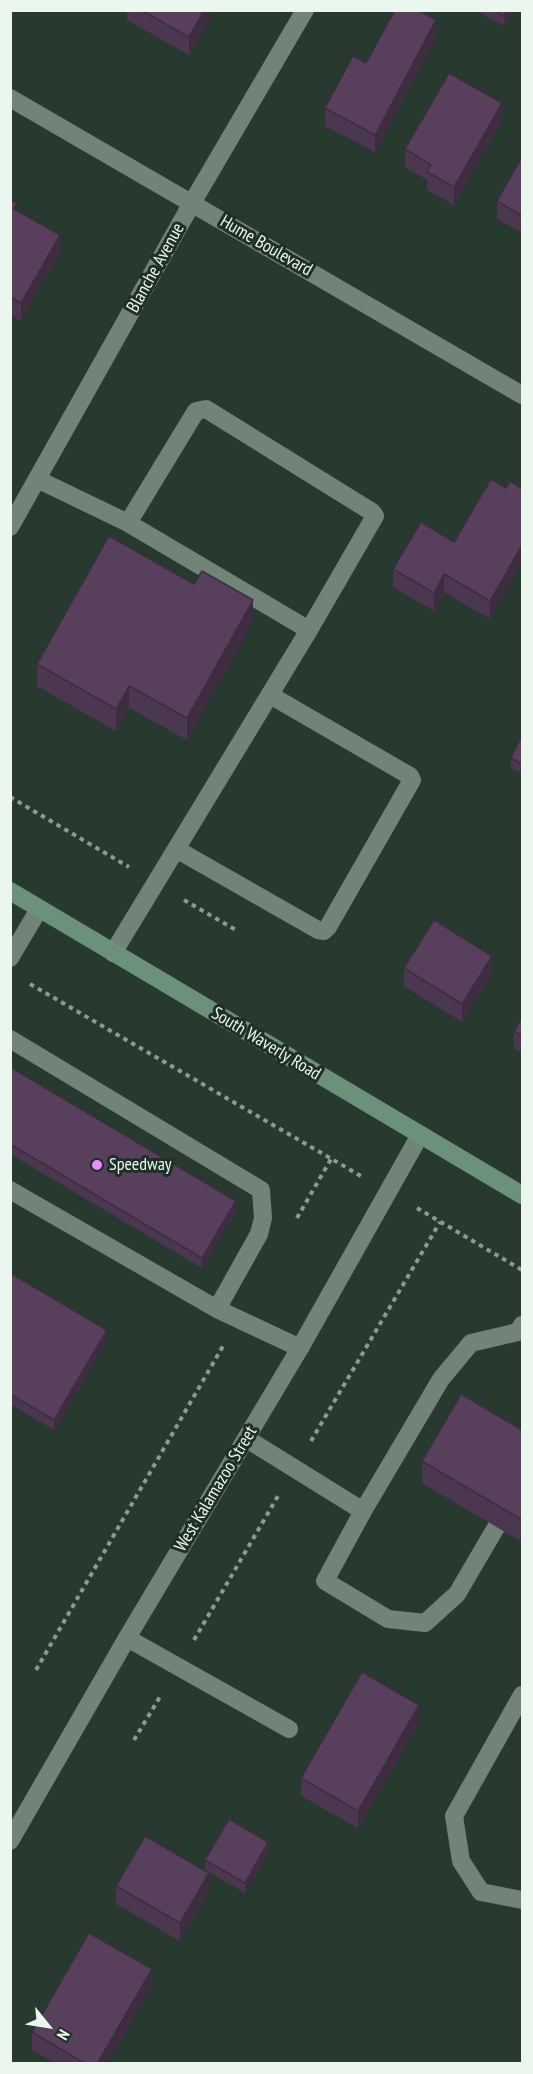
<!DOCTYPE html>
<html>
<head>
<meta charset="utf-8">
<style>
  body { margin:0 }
  #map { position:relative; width:533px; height:2074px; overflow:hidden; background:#28392f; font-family:"PT Sans Narrow",sans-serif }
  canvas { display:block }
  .frame { position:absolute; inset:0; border:12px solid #ebf6ef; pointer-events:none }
  .north { position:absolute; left:18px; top:1996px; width:60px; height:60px; -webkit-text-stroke:4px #1e2f25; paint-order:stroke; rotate:120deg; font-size:16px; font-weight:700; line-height:24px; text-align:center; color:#ebf6ef }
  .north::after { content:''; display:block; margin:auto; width:21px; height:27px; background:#ebf6ef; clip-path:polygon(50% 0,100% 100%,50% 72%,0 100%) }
</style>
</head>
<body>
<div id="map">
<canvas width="533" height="2074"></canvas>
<div class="frame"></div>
<div class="north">N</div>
</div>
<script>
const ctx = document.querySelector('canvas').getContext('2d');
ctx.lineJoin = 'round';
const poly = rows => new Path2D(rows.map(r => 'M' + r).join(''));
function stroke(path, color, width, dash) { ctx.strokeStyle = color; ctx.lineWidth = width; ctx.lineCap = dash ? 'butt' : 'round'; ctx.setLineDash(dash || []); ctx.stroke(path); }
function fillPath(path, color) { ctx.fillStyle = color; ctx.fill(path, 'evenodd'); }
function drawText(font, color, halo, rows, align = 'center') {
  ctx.font = font + ' "PT Sans Narrow",sans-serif'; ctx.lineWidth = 6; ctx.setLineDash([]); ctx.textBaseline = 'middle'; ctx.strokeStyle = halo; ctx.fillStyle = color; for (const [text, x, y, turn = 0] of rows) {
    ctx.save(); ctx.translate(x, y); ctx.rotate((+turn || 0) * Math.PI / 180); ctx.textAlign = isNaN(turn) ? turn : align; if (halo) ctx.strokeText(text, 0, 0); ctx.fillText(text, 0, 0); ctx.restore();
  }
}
stroke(poly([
  [10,797,129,867],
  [184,900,236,930],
  [30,984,361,1176],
  [417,1208,522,1270],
  [297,1218,331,1159],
  [311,1441,440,1222],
  [194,1640,278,1496],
  [36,1670,223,1346],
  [134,1740,161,1695]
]), '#8c9a92', 4, [4.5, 4.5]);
stroke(poly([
  [39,480,128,523,309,630,113,953],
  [128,523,196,411,206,409,372,512,375,516,309,630],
  [176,849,318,930,324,931,328,927,412,780,410,776,270,695],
  [10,958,39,909],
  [10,1039,261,1190,263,1218,259,1234,217,1309],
  [10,1190,217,1309,300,1348],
  [247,1439,363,1511,325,1581,388,1619,425,1623,457,1594,522,1483],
  [363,1511,441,1379,471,1343,518,1332,522,1325],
  [127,1638,289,1729],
  [522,1695,454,1816,461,1861,481,1892,522,1900]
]), '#718477', 18);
stroke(poly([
  [10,98,522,395],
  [10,527,192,203,305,10],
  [10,1841,127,1638,300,1348,420,1135]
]), '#718477', 18);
stroke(poly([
  [10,891,522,1195]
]), '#6b917a', 18);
fillPath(poly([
  [127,10,214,10,189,55,127,20],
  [480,10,513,10,504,26,480,13],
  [436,38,375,152,325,126,325,108,366,63],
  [502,121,454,205,427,190,427,180,405,167,405,149],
  [522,157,522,243,521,242,521,232,497,219,497,201],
  [10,199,17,211,60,252,21,321,10,315],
  [491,479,490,619,444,592,434,611,393,587,393,569,454,542],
  [253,622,187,740,129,708,116,731,37,686,37,664],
  [522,735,522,774,511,768,511,758],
  [404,968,492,974,462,1022,404,986],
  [522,1017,522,1053,514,1049,514,1031],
  [10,1067,236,1211,202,1268,10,1154],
  [10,1273,107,1340,54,1430,10,1404],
  [522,1430,522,1542,422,1483,422,1461],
  [419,1723,358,1828,301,1796,301,1778],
  [268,1852,245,1893,205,1870,205,1860],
  [116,1886,209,1891,180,1941,116,1904],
  [152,1986,107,2064,56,2064,32,2050,32,2032]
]), '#4c3750');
fillPath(poly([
  [204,10,214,10,189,55,189,37],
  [507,10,513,10,504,26,504,16],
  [436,20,436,38,375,152,375,135],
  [502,103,502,121,454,205,454,187],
  [60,235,60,252,21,321,21,303],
  [522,545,522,563,490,619,490,601],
  [444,574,444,592,434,611,434,593],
  [253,600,253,622,187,740,187,718],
  [129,686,129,708,116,731,116,709],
  [492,956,492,974,462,1022,462,1004],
  [236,1201,236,1211,202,1268,202,1258],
  [107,1330,107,1340,54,1430,54,1420],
  [419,1705,419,1723,358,1828,358,1811],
  [268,1842,268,1852,245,1893,245,1883],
  [209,1873,209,1891,180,1941,180,1923],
  [152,1969,152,1986,107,2064,97,2064]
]), '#3e2d41');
const building = poly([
  [141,10,204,10,189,37,141,10],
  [395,10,418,10,436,20,375,135,325,108,353,56,366,63,395,10],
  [494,10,507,10,504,16,494,10],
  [449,73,502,103,454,187,427,172,431,165,405,149,449,73],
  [522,157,522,216,497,201,522,157],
  [10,199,17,203,14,209,60,235,21,303,10,297,10,199],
  [491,479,506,488,510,481,522,489,522,545,490,601,444,574,434,593,393,569,421,522,454,542,491,479],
  [109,536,194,584,202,571,253,600,187,718,129,686,116,709,37,664,109,536],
  [522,735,522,764,511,758,522,735],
  [434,920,492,956,462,1004,404,968,434,920],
  [522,1017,522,1036,514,1031,522,1017],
  [10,1067,236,1201,202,1258,10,1144,10,1067],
  [10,1273,107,1330,54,1420,10,1394,10,1273],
  [461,1394,522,1430,522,1520,422,1461,461,1394],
  [362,1672,419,1705,358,1811,301,1778,362,1672],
  [229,1819,268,1842,245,1883,205,1860,229,1819],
  [145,1836,209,1873,180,1923,116,1886,145,1836],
  [89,1933,152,1969,97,2064,86,2064,32,2032,89,1933]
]);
fillPath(building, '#58405d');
stroke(building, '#3e2d41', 1.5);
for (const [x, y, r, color] of [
  [97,1165,6,"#e98efe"]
]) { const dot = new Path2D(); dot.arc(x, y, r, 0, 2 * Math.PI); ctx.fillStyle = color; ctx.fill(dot); stroke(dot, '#1e2f25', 2); }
drawText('18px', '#ebf6ef', '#1e2f25', [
  ["Hume Boulevard",266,246,30],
  ["Blanche Avenue",156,268,-61],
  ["South Waverly Road",266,1044,31],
  ["West Kalamazoo Street",216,1489,-59]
]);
drawText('18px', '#ebf6ef', '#1e2f25', [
  ["Speedway",109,1165]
], 'left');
</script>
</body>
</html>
